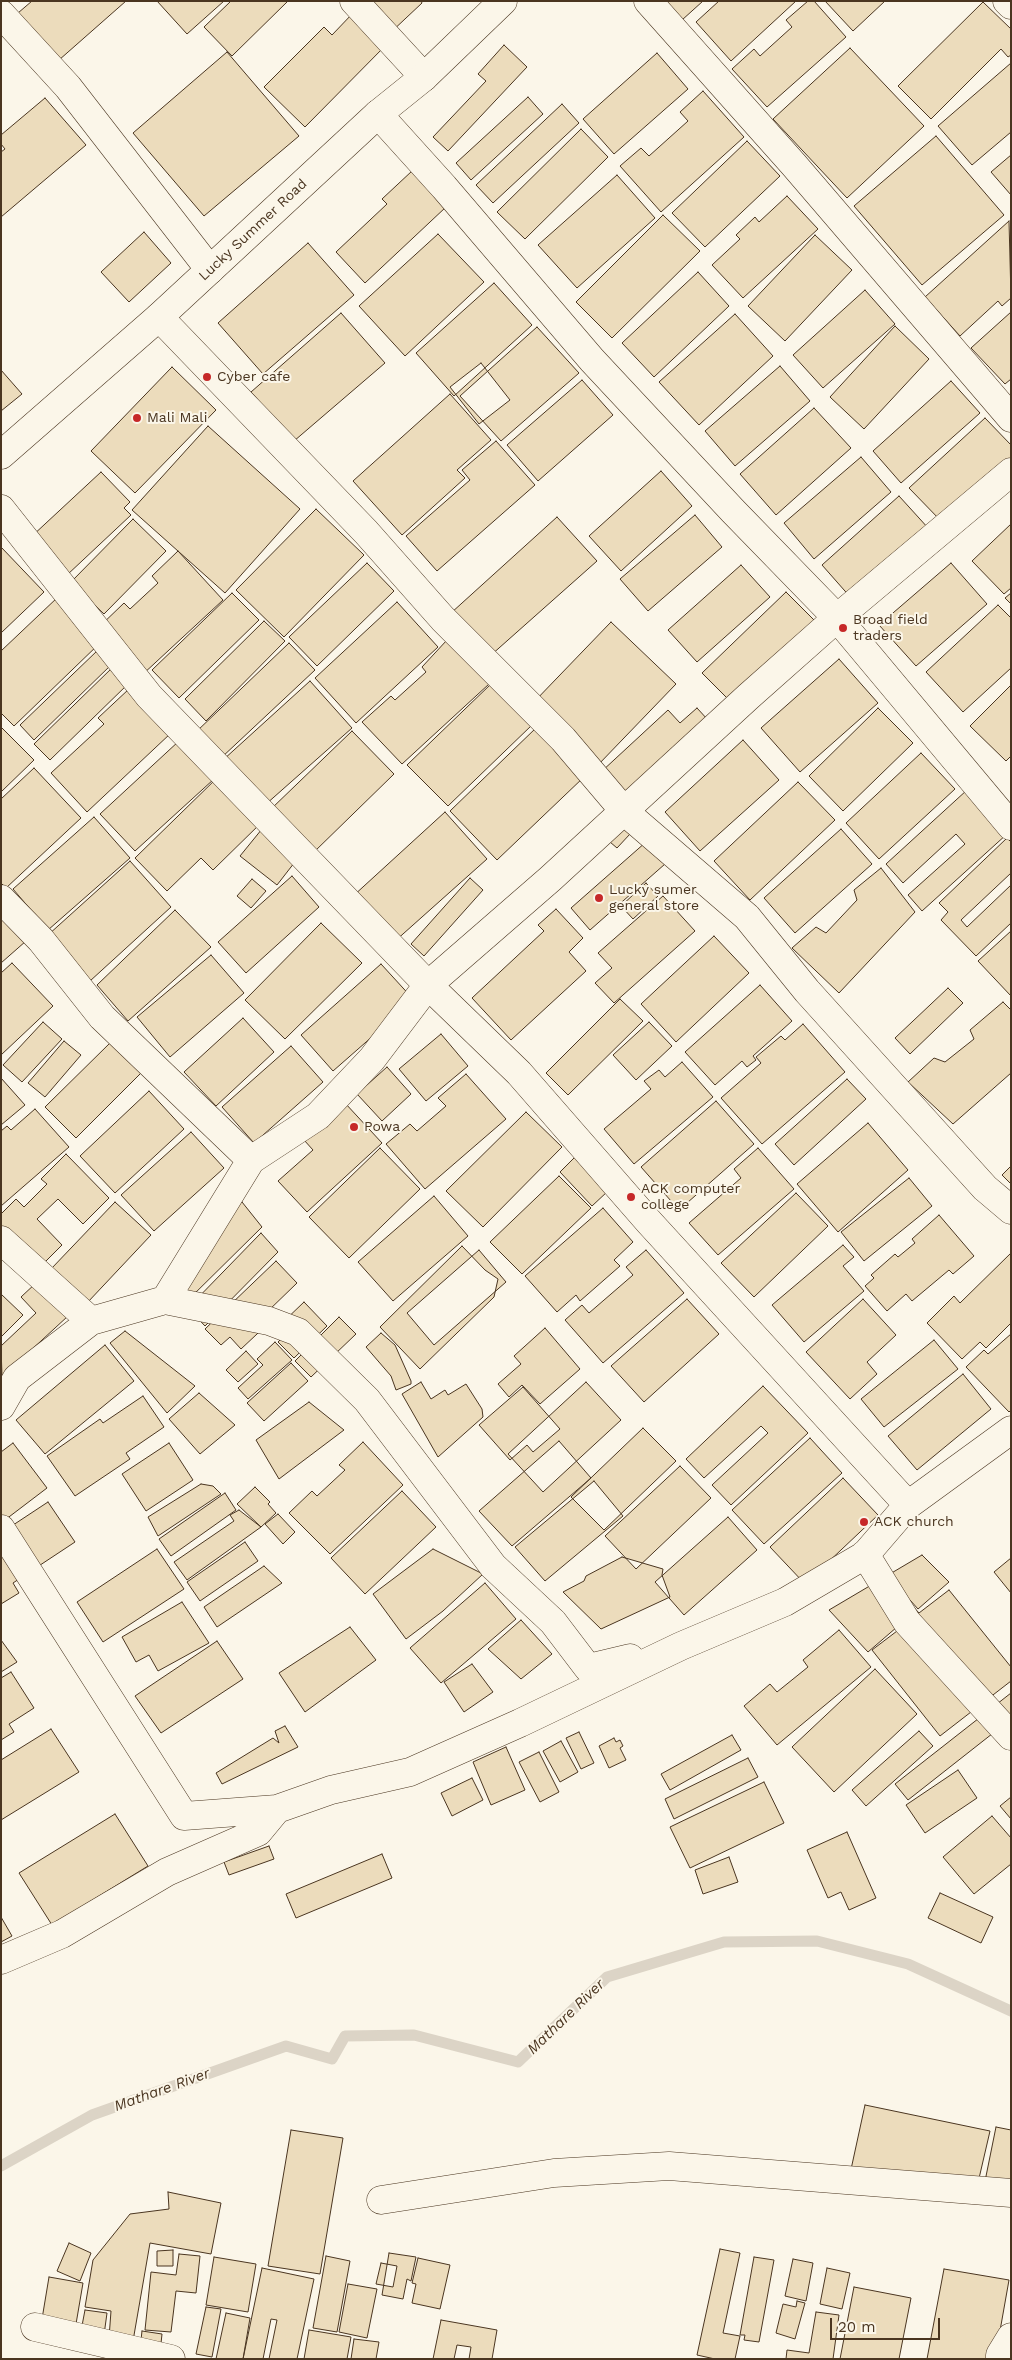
<!DOCTYPE html>
<html>
<head>
<meta charset="utf-8">
<style>
  body { margin:0 }
  #map { position:relative; width:1012px; height:2360px; overflow:hidden; background:#fbf6e9; font-family:"Work Sans",sans-serif }
  canvas { display:block }
  .frame { position:absolute; inset:0; border:2px solid #4a3520; pointer-events:none }
  .scale { position:absolute; left:830px; top:2318px; width:110px; height:22px; box-sizing:border-box; border:2px solid #4a3520; border-top:0; padding-left:6px; font-size:15px; line-height:18px; white-space:nowrap; color:#4a3520; -webkit-text-stroke:4px #fbf6e9; paint-order:stroke }
</style>
</head>
<body>
<div id="map">
<canvas width="1012" height="2360"></canvas>
<div class="frame"></div>
<div class="scale">20 m</div>
</div>
<script>
const ctx = document.querySelector('canvas').getContext('2d');
ctx.lineJoin = 'round';
const poly = rows => new Path2D(rows.map(r => 'M' + r).join(''));
function stroke(path, color, width, dash) { ctx.strokeStyle = color; ctx.lineWidth = width; ctx.lineCap = dash ? 'butt' : 'round'; ctx.setLineDash(dash || []); ctx.stroke(path); }
function fillPath(path, color) { ctx.fillStyle = color; ctx.fill(path, 'evenodd'); }
function drawText(font, color, halo, rows, align = 'center') {
  ctx.font = font + ' "Work Sans",sans-serif'; ctx.lineWidth = 4; ctx.setLineDash([]); ctx.textBaseline = 'middle'; ctx.strokeStyle = halo; ctx.fillStyle = color; for (const [text, x, y, turn = 0] of rows) {
    ctx.save(); ctx.translate(x, y); ctx.rotate((+turn || 0) * Math.PI / 180); ctx.textAlign = isNaN(turn) ? turn : align; if (halo) ctx.strokeText(text, 0, 0); ctx.fillText(text, 0, 0); ctx.restore();
  }
}
stroke(poly([
  [1,2166,92,2115,286,2046,332,2059,345,2036,414,2035,518,2062,607,1977,724,1942,817,1941,908,1964,1011,2011]
]), '#dcd4c6', 11);
const building = poly([
  [32,1,126,1,59,60,18,13,32,1],
  [157,1,224,1,187,34,157,1],
  [231,1,288,1,232,56,204,27,231,1],
  [358,1,421,1,422,3,389,34,358,1],
  [666,1,703,1,682,20,666,1],
  [719,1,796,1,731,61,696,22,719,1],
  [808,1,814,1,846,37,767,107,732,69,754,49,760,56,792,27,786,20,808,1],
  [825,1,885,1,853,31,825,1],
  [983,2,1011,29,1011,55,1008,57,1001,49,931,119,898,86,983,2],
  [354,12,387,44,305,127,264,87,324,27,332,35,354,12],
  [504,45,527,67,448,151,433,137,486,81,478,74,504,45],
  [850,48,924,126,847,198,773,119,850,48],
  [227,52,299,136,204,216,133,133,227,52],
  [657,53,688,89,614,154,583,119,657,53],
  [1011,63,1011,132,972,165,938,126,1011,63],
  [703,91,744,137,661,212,620,166,641,148,649,156,688,121,680,112,703,91],
  [528,97,543,114,471,180,456,163,528,97],
  [45,98,86,145,1,217,1,152,5,149,1,144,1,135,45,98],
  [562,104,579,123,493,203,476,185,562,104],
  [581,129,608,157,525,239,497,212,581,129],
  [936,136,1004,215,922,285,854,206,936,136],
  [747,141,780,176,705,247,672,213,747,141],
  [1011,155,1011,195,991,172,1011,155],
  [412,171,446,207,365,283,336,252,387,204,382,199,412,171],
  [617,175,655,218,577,288,538,245,617,175],
  [787,196,818,229,743,298,712,265,740,239,736,235,755,217,759,222,787,196],
  [663,215,700,251,612,338,576,302,663,215],
  [1009,221,1011,298,1002,306,998,301,960,336,925,297,1009,221],
  [144,232,171,263,129,302,101,272,144,232],
  [438,234,484,282,405,356,359,306,438,234],
  [815,235,852,270,785,341,748,306,815,235],
  [308,243,354,295,263,374,218,323,308,243],
  [698,272,729,306,654,377,622,343,698,272],
  [494,283,532,325,454,396,416,353,494,283],
  [865,290,895,324,823,388,793,355,865,290],
  [1011,312,1011,379,1005,384,971,348,1011,312],
  [341,313,385,363,294,441,251,392,341,313],
  [735,314,773,356,699,425,659,382,735,314],
  [895,326,929,359,864,429,830,397,895,326],
  [537,327,579,373,501,441,460,396,537,327],
  [481,363,510,400,479,424,450,387,481,363],
  [780,366,810,401,735,466,705,431,780,366],
  [172,367,216,410,135,493,91,451,172,367],
  [1,370,22,394,1,411,1,370],
  [582,380,613,415,538,481,507,445,582,380],
  [951,381,980,413,901,483,873,451,951,381],
  [450,394,491,440,457,470,465,478,402,535,353,481,450,394],
  [814,408,851,448,776,515,740,474,814,408],
  [985,418,1011,445,1011,458,942,522,909,488,985,418],
  [208,426,300,509,225,593,132,510,208,426],
  [496,441,535,485,437,571,406,536,470,480,462,470,496,441],
  [861,457,891,492,814,559,784,523,861,457],
  [661,471,692,506,621,571,589,536,661,471],
  [101,472,130,502,124,508,131,515,67,575,31,537,101,472],
  [899,496,929,529,852,599,822,565,899,496],
  [316,509,364,555,284,637,236,590,316,509],
  [695,515,722,547,648,611,620,579,695,515],
  [557,517,597,561,490,656,451,613,557,517],
  [133,519,166,551,104,614,71,582,133,519],
  [1011,524,1011,588,1004,594,972,561,1011,524],
  [1,547,44,592,1,633,1,547],
  [178,551,223,600,142,675,98,628,124,603,130,609,158,583,152,576,178,551],
  [367,563,394,591,317,666,289,637,367,563],
  [951,563,987,604,916,666,879,625,951,563],
  [741,565,770,597,697,662,668,630,741,565],
  [786,592,817,623,733,704,702,673,786,592],
  [232,593,259,620,179,698,152,670,232,593],
  [1011,593,1011,604,1005,598,1011,593],
  [58,597,101,642,14,726,1,713,1,651,58,597],
  [397,602,438,647,356,723,315,678,397,602],
  [998,605,1011,618,1011,668,963,712,926,672,998,605],
  [264,621,285,641,206,721,185,699,264,621],
  [611,622,676,684,597,766,532,704,611,622],
  [447,640,489,684,402,764,362,722,391,696,395,700,426,672,422,667,447,640],
  [289,643,315,670,221,758,196,732,289,643],
  [98,650,112,664,34,740,20,725,98,650],
  [839,659,878,703,800,772,761,728,839,659],
  [113,667,129,683,50,760,34,744,113,667],
  [310,681,352,728,265,805,223,760,310,681],
  [492,683,532,725,448,806,407,765,492,683],
  [1011,685,1011,756,1006,761,970,726,1011,685],
  [129,689,171,733,87,812,51,773,104,724,98,718,129,689],
  [697,708,708,720,625,796,601,772,668,710,680,723,697,708],
  [878,708,913,743,843,811,809,776,878,708],
  [1,727,34,760,1,792,1,727],
  [537,727,585,776,497,860,450,811,537,727],
  [352,731,394,774,313,853,270,810,352,731],
  [743,740,779,780,700,851,665,812,743,740],
  [179,741,214,779,135,851,100,814,179,741],
  [921,753,955,789,879,859,846,823,921,753],
  [34,768,81,818,6,888,1,883,1,799,34,768],
  [219,776,263,821,213,870,201,858,167,891,135,858,219,776],
  [798,782,835,820,750,900,714,861,798,782],
  [967,790,1007,834,922,911,908,895,965,844,956,834,903,883,886,864,967,790],
  [445,812,487,859,394,942,352,897,445,812],
  [94,817,130,858,48,930,13,889,94,817],
  [623,828,630,834,617,848,610,842,623,828],
  [262,829,298,858,277,885,240,856,262,829],
  [841,829,872,864,795,933,764,898,841,829],
  [1007,838,1011,842,1011,873,961,920,967,927,1011,885,1011,923,976,956,941,920,948,912,939,903,1007,838],
  [646,842,665,864,590,930,571,908,646,842],
  [130,861,171,907,90,981,48,935,130,861],
  [881,868,915,912,839,993,792,948,816,927,826,933,857,900,854,890,881,868],
  [292,876,319,907,246,973,218,942,292,876],
  [470,878,483,890,424,956,411,944,470,878],
  [252,879,266,891,251,908,237,896,252,879],
  [646,883,658,896,633,919,621,906,646,883],
  [663,896,695,931,614,1003,595,983,612,968,598,953,663,896],
  [556,909,583,938,569,952,586,971,511,1040,472,998,544,931,538,925,556,909],
  [175,910,211,947,128,1021,97,985,175,910],
  [1,915,26,941,1,963,1,915],
  [321,923,362,963,285,1039,245,1000,321,923],
  [1011,931,1011,996,978,961,1011,931],
  [714,936,749,973,676,1042,641,1004,714,936],
  [211,955,244,993,170,1057,137,1017,211,955],
  [12,963,53,1006,1,1055,1,973,12,963],
  [381,964,414,1000,333,1071,301,1035,381,964],
  [760,985,792,1021,753,1056,756,1060,747,1067,742,1061,715,1085,685,1052,760,985],
  [948,988,963,1003,910,1054,895,1038,948,988],
  [620,999,643,1021,568,1095,546,1073,620,999],
  [1003,1002,1011,1010,1011,1073,953,1124,908,1082,934,1058,945,1062,974,1039,970,1030,1003,1002],
  [243,1018,274,1052,216,1106,184,1072,243,1018],
  [43,1022,62,1039,22,1082,3,1065,43,1022],
  [649,1022,672,1046,636,1080,613,1055,649,1022],
  [803,1024,845,1072,762,1144,721,1098,761,1063,756,1057,781,1036,785,1040,803,1024],
  [441,1034,468,1066,426,1101,399,1069,441,1034],
  [64,1041,81,1055,45,1097,28,1083,64,1041],
  [110,1043,141,1073,76,1138,45,1107,110,1043],
  [291,1046,323,1082,254,1143,222,1107,291,1046],
  [682,1062,713,1097,634,1164,604,1129,651,1089,644,1081,659,1070,665,1077,682,1062],
  [387,1067,411,1094,382,1121,357,1094,387,1067],
  [466,1074,506,1119,425,1189,386,1144,410,1124,417,1131,446,1106,438,1098,466,1074],
  [1,1078,25,1105,1,1125,1,1078],
  [847,1079,866,1099,794,1165,775,1144,847,1079],
  [149,1091,184,1129,115,1193,80,1156,149,1091],
  [716,1101,754,1144,679,1210,641,1167,716,1101],
  [345,1103,382,1143,307,1212,278,1181,313,1150,304,1140,345,1103],
  [35,1109,69,1147,1,1206,1,1131,7,1126,11,1130,35,1109],
  [526,1112,562,1147,483,1227,446,1191,526,1112],
  [868,1123,908,1170,838,1232,797,1184,868,1123],
  [191,1132,224,1168,154,1231,121,1195,191,1132],
  [380,1148,420,1189,349,1258,309,1217,380,1148],
  [758,1148,794,1189,718,1255,689,1223,741,1178,734,1169,758,1148],
  [66,1154,109,1198,83,1224,58,1199,37,1219,62,1245,42,1265,1,1225,1,1214,16,1199,24,1207,47,1184,41,1179,66,1154],
  [575,1157,608,1191,592,1206,560,1172,575,1157],
  [1011,1166,1011,1184,1002,1175,1011,1166],
  [559,1176,591,1208,522,1274,490,1242,559,1176],
  [909,1178,932,1206,864,1261,841,1232,909,1178],
  [796,1193,828,1226,754,1297,721,1263,796,1193],
  [434,1196,468,1236,393,1301,358,1262,434,1196],
  [115,1202,151,1235,87,1303,51,1269,115,1202],
  [242,1202,262,1227,183,1305,161,1280,242,1202],
  [603,1208,633,1242,614,1260,620,1266,580,1301,576,1295,557,1312,525,1276,603,1208],
  [939,1215,974,1256,953,1274,949,1270,912,1301,906,1294,887,1311,865,1286,874,1278,871,1275,895,1254,898,1257,915,1243,912,1239,939,1215],
  [261,1233,278,1252,205,1326,188,1308,261,1233],
  [843,1245,854,1257,843,1266,864,1291,804,1342,772,1305,843,1245],
  [462,1246,485,1270,498,1279,494,1297,420,1369,380,1327,462,1246],
  [479,1250,506,1282,434,1345,407,1313,479,1250],
  [646,1250,684,1293,603,1363,565,1320,582,1305,589,1313,633,1275,626,1267,646,1250],
  [1011,1253,1011,1323,986,1348,980,1342,962,1359,927,1323,954,1296,960,1303,1011,1253],
  [276,1261,297,1283,266,1313,273,1319,241,1349,230,1337,221,1345,205,1329,276,1261],
  [36,1283,68,1316,2,1377,1,1346,36,1313,21,1297,36,1283],
  [1,1294,23,1315,1,1337,1,1294],
  [687,1299,719,1334,644,1402,611,1366,687,1299],
  [863,1299,896,1335,867,1362,877,1374,850,1399,806,1352,863,1299],
  [304,1302,327,1326,294,1358,278,1342,288,1332,280,1325,304,1302],
  [339,1317,356,1334,311,1377,295,1361,339,1317],
  [545,1328,580,1369,540,1404,522,1385,509,1397,498,1384,521,1364,514,1356,545,1328],
  [125,1331,195,1386,167,1413,110,1343,125,1331],
  [381,1333,395,1345,411,1381,411,1384,396,1390,391,1376,366,1347,381,1333],
  [1011,1334,1011,1410,1009,1412,966,1367,984,1350,988,1354,1011,1334],
  [934,1340,958,1369,884,1427,861,1399,934,1340],
  [275,1342,292,1360,248,1399,238,1388,263,1365,257,1359,275,1342],
  [105,1345,134,1381,45,1454,16,1420,105,1345],
  [246,1351,258,1364,238,1382,226,1370,246,1351],
  [291,1363,308,1381,264,1421,247,1403,291,1363],
  [963,1374,991,1409,917,1470,888,1436,963,1374],
  [421,1382,431,1399,445,1390,448,1395,466,1384,482,1409,483,1417,438,1457,402,1394,421,1382],
  [586,1382,621,1420,543,1492,508,1454,586,1382],
  [763,1386,808,1433,731,1505,712,1485,768,1433,761,1426,704,1478,686,1459,763,1386],
  [523,1387,560,1429,533,1452,527,1445,510,1460,479,1425,523,1387],
  [199,1393,235,1425,200,1454,169,1419,199,1393],
  [143,1396,164,1427,126,1453,130,1459,75,1496,47,1456,100,1419,103,1423,143,1396],
  [309,1402,344,1430,279,1479,256,1440,309,1402],
  [643,1428,676,1461,604,1530,571,1497,643,1428],
  [810,1438,842,1473,764,1544,732,1510,810,1438],
  [559,1441,591,1478,512,1546,479,1511,559,1441],
  [363,1442,403,1485,330,1554,289,1513,312,1491,317,1496,345,1470,339,1465,363,1442],
  [13,1443,47,1488,1,1523,1,1452,13,1443],
  [169,1443,193,1480,146,1511,122,1474,169,1443],
  [680,1466,711,1498,636,1569,605,1536,680,1466],
  [843,1478,878,1515,805,1584,770,1547,843,1478],
  [594,1481,623,1516,545,1581,515,1547,594,1481],
  [201,1484,213,1486,221,1494,158,1536,148,1517,201,1484],
  [255,1487,270,1502,268,1504,276,1513,261,1527,237,1504,255,1487],
  [402,1491,436,1527,365,1594,331,1558,402,1491],
  [225,1493,236,1510,171,1556,159,1539,225,1493],
  [48,1502,75,1542,13,1583,19,1593,1,1604,1,1533,48,1502],
  [239,1510,261,1527,187,1580,174,1562,234,1521,230,1515,239,1510],
  [278,1514,295,1532,283,1544,265,1524,278,1514],
  [728,1517,757,1550,684,1615,655,1582,728,1517],
  [245,1542,258,1561,200,1601,187,1582,245,1542],
  [157,1549,184,1589,103,1642,77,1602,157,1549],
  [433,1549,483,1574,443,1611,406,1639,373,1594,433,1549],
  [922,1555,949,1582,918,1609,910,1600,890,1616,897,1627,868,1652,829,1610,922,1555],
  [622,1557,663,1569,662,1575,670,1597,601,1629,563,1592,584,1581,586,1576,622,1557],
  [1011,1558,1011,1593,994,1572,1011,1558],
  [264,1566,282,1583,217,1627,204,1607,264,1566],
  [485,1583,516,1619,441,1683,410,1648,485,1583],
  [949,1590,1011,1667,1011,1681,940,1736,872,1650,901,1628,910,1603,919,1613,949,1590],
  [182,1602,209,1643,158,1671,149,1655,136,1662,122,1637,182,1602],
  [521,1620,552,1654,521,1679,488,1649,521,1620],
  [350,1627,376,1660,305,1712,279,1673,350,1627],
  [839,1630,871,1667,777,1745,744,1706,770,1684,777,1692,808,1667,803,1660,839,1630],
  [1,1640,17,1662,1,1672,1,1640],
  [217,1641,243,1679,161,1733,135,1696,217,1641],
  [472,1664,493,1692,464,1712,444,1682,472,1664],
  [875,1669,917,1714,834,1792,792,1747,875,1669],
  [11,1672,34,1708,9,1724,14,1732,1,1740,1,1678,11,1672],
  [1011,1693,1011,1719,908,1800,895,1784,1011,1693],
  [285,1726,298,1747,222,1784,216,1773,273,1738,279,1743,275,1731,285,1726],
  [51,1729,79,1772,1,1820,1,1760,51,1729],
  [919,1731,933,1746,866,1806,852,1790,919,1731],
  [579,1732,594,1763,581,1769,566,1738,579,1732],
  [732,1735,741,1750,670,1790,661,1774,732,1735],
  [614,1738,616,1742,620,1740,623,1746,620,1748,626,1760,609,1768,599,1746,614,1738],
  [561,1741,578,1772,560,1782,543,1751,561,1741],
  [506,1747,525,1790,491,1805,473,1762,506,1747],
  [539,1752,559,1792,540,1802,519,1762,539,1752],
  [748,1758,758,1777,674,1819,665,1799,748,1758],
  [958,1770,977,1798,925,1833,906,1805,958,1770],
  [472,1778,483,1800,452,1816,441,1793,472,1778],
  [764,1782,784,1823,690,1868,670,1827,764,1782],
  [1011,1797,1011,1819,1000,1806,1011,1797],
  [115,1814,148,1866,52,1925,19,1873,115,1814],
  [992,1816,1011,1838,1011,1864,974,1894,943,1857,992,1816],
  [847,1832,876,1898,849,1910,841,1892,828,1898,807,1850,847,1832],
  [269,1846,274,1859,229,1875,224,1862,269,1846],
  [382,1854,392,1878,296,1918,286,1894,382,1854],
  [729,1857,738,1882,703,1894,695,1870,729,1857],
  [940,1893,993,1917,981,1943,928,1918,940,1893],
  [1,1917,12,1936,1,1942,1,1917],
  [865,2105,990,2131,974,2200,850,2174,865,2105],
  [996,2127,1011,2130,1011,2192,982,2196,996,2127],
  [291,2130,343,2138,320,2274,268,2266,291,2130],
  [168,2192,221,2203,211,2254,150,2243,133,2341,109,2338,111,2311,85,2307,93,2260,130,2214,169,2209,168,2192],
  [69,2243,91,2253,80,2281,57,2271,69,2243],
  [720,2249,740,2253,723,2333,740,2336,735,2359,715,2359,697,2355,720,2249],
  [173,2250,173,2266,157,2266,157,2251,173,2250],
  [389,2253,416,2257,411,2281,407,2279,403,2299,382,2295,389,2253],
  [179,2254,200,2256,196,2293,176,2291,171,2332,145,2330,151,2272,176,2275,179,2254],
  [326,2256,350,2261,337,2332,313,2328,326,2256],
  [214,2257,256,2264,248,2312,206,2305,214,2257],
  [754,2257,774,2260,759,2342,744,2340,745,2335,740,2335,754,2257],
  [418,2258,450,2265,440,2309,412,2303,416,2284,412,2283,418,2258],
  [793,2259,813,2263,806,2301,785,2296,793,2259],
  [381,2263,397,2266,393,2287,376,2284,381,2263],
  [262,2268,314,2279,297,2359,269,2359,277,2320,271,2319,263,2359,243,2359,262,2268],
  [827,2268,850,2273,842,2309,820,2304,827,2268],
  [944,2269,1009,2280,995,2359,927,2359,944,2269],
  [49,2277,83,2283,76,2324,42,2319,49,2277],
  [348,2284,377,2289,367,2338,339,2332,348,2284],
  [854,2287,911,2298,899,2359,840,2359,854,2287],
  [797,2301,805,2303,795,2339,776,2333,783,2304,796,2307,797,2301],
  [206,2307,221,2309,212,2357,196,2354,206,2307],
  [85,2310,107,2313,104,2335,81,2331,85,2310],
  [816,2312,839,2315,833,2359,786,2359,787,2350,809,2353,816,2312],
  [226,2313,250,2318,243,2359,216,2359,226,2313],
  [441,2320,497,2330,492,2359,469,2359,471,2347,457,2345,454,2359,433,2359,441,2320],
  [309,2330,351,2337,347,2359,304,2359,309,2330],
  [142,2331,162,2334,160,2353,140,2349,142,2331],
  [354,2339,379,2342,376,2359,351,2359,354,2339]
]);
fillPath(building, '#ecdcbc');
stroke(building, '#4a3520', 1);
const minor = poly([
  [354,1,424,77],
  [648,1,794,165,1011,418],
  [1007,1,1011,5],
  [1,14,68,87,210,270],
  [378,114,444,187,592,360,733,511,837,618,1011,826],
  [159,317,366,532,443,619,563,739,625,812,747,917,807,991,985,1188,1011,1210],
  [1,509,149,696,428,985,519,1073,649,1222,908,1505,865,1555,785,1602,681,1646,520,1723,410,1772,331,1790,277,1809,258,1832,167,1872,62,1934,1,1960],
  [1,899,41,940,102,1017,251,1160],
  [1,1240,91,1321],
  [165,1300,269,1321,298,1332,367,1400,493,1566,553,1622,588,1668,630,1658],
  [1,1406,17,1378,91,1321,165,1300,251,1160,318,1116,372,1059,428,985,550,879,749,696,837,618,1011,472],
  [908,1505,1011,1430],
  [1,1529,184,1816,277,1809],
  [865,1554,907,1622,1011,1736],
  [381,2200,554,2173,669,2166,1011,2193],
  [35,2327,171,2359],
  [1000,2359,1000,2355,1011,2337]
]);
const tertiary = poly([
  [1,455,159,317,378,114,424,77,503,1]
]);
stroke(minor, '#4a3520', 29);
stroke(tertiary, '#4a3520', 29);
stroke(minor, '#fbf6e9', 28);
stroke(tertiary, '#fbf6e9', 28);
for (const [x, y, r, color] of [
  [207,377,5,"#c62828"],
  [137,418,5,"#c62828"],
  [843,628,5,"#c62828"],
  [599,898,5,"#c62828"],
  [354,1127,5,"#c62828"],
  [631,1197,5,"#c62828"],
  [864,1522,5,"#c62828"]
]) { const dot = new Path2D(); dot.arc(x, y, r, 0, 2 * Math.PI); ctx.fillStyle = color; ctx.fill(dot); stroke(dot, '#fbf6e9', 2); }
drawText('14px', '#4a3520', '#fbf6e9', [
  ["Lucky Summer Road",253,230,-43]
]);
drawText('14px', '#4a3520', '#fbf6e9', [
  ["Cyber cafe",217,377],
  ["Mali Mali",147,418],
  ["Broad field",853,620],
  ["traders",853,636],
  ["Lucky sumer",609,890],
  ["general store",609,906],
  ["Powa",364,1127],
  ["ACK computer",641,1189],
  ["college",641,1205],
  ["ACK church",874,1522]
], 'left');
drawText('italic 15px', '#4a3520', '#fbf6e9', [
  ["Mathare River",566,2017,-44],
  ["Mathare River",162,2090,-20]
]);
</script>
</body>
</html>
